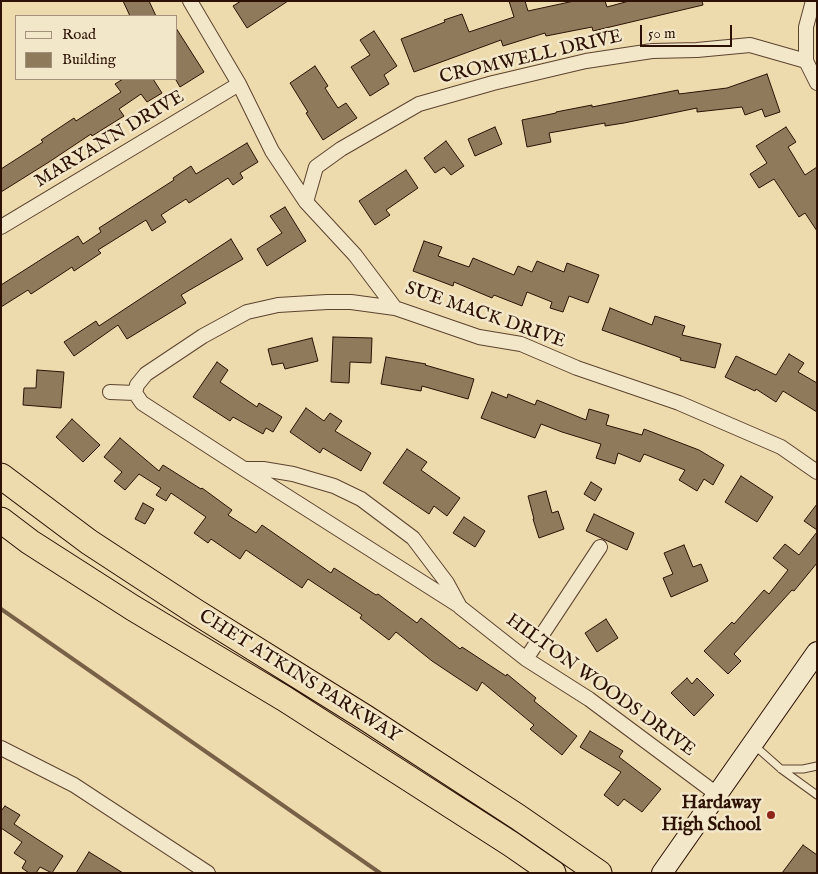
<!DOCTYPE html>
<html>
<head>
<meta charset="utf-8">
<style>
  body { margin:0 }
  #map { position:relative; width:818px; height:874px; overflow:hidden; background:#eddaad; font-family:"IM FELL English",serif }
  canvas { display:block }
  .frame { position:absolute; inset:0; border:2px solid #2c1104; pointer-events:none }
  .legend { position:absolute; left:15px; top:15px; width:162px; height:65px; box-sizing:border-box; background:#f3e7ca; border:1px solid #a3917b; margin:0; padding:6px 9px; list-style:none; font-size:15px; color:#2c1104 }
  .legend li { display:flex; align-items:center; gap:10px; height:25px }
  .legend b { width:25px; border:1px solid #a3917b }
  .scale { position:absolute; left:640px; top:25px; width:92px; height:22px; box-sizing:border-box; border:2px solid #2c1104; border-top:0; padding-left:6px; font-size:15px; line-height:18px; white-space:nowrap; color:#2c1104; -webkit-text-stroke:4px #f3e7ca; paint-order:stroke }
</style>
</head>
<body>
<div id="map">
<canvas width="818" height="874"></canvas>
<div class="frame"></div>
<ul class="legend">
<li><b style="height:6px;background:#f3e7ca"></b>Road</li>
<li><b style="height:14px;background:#907a5c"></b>Building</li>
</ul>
<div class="scale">50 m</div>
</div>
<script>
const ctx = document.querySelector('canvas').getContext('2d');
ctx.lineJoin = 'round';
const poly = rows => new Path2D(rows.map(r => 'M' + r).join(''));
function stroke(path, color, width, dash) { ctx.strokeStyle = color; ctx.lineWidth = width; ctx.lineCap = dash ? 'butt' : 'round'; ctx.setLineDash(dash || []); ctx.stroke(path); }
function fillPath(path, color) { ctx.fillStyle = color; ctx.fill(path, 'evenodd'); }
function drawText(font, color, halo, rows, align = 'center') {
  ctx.font = font + ' "IM FELL English",serif'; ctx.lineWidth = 5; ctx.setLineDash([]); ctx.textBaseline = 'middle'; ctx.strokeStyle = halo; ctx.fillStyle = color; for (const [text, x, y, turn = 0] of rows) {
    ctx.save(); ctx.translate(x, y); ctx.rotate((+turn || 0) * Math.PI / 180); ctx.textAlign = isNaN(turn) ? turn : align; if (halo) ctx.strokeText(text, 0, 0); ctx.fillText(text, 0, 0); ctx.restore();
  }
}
stroke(poly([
  [1,609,380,873]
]), '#786147', 4);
const building = poly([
  [123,1,149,1,156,16,130,16,123,1],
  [241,1,288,1,247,28,233,6,241,1],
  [509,1,525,1,528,11,574,1,605,1,607,7,629,1,702,1,703,5,593,31,592,27,546,36,545,33,503,46,501,40,414,72,401,39,445,22,444,20,462,14,469,32,514,17,509,1],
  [176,28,204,72,180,87,176,80,176,28],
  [374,31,397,66,384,75,389,84,370,96,351,67,370,55,360,40,374,31],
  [315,66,328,86,325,88,338,108,346,103,357,118,323,140,306,113,308,112,290,83,315,66],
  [767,74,780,112,765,117,762,109,745,115,742,107,697,112,697,108,624,123,605,126,605,123,549,133,551,142,527,147,522,120,556,113,556,112,592,105,592,107,678,90,679,94,727,88,767,74],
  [123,79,153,79,162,93,147,102,141,94,119,109,124,116,92,136,91,134,49,162,1,192,1,169,43,142,41,140,74,118,76,121,121,92,115,84,123,79],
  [495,127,502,144,475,156,468,139,495,127],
  [786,127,796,142,788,147,805,175,817,167,817,231,805,213,799,217,774,179,759,188,750,174,767,163,756,146,786,127],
  [446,141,464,166,451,175,444,167,435,173,424,158,446,141],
  [247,143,258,162,240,173,243,178,233,185,228,178,189,203,186,199,161,215,166,222,152,231,146,220,98,250,101,253,74,271,72,267,31,294,28,290,1,307,1,285,78,236,83,244,101,232,99,228,174,180,173,178,191,166,196,174,247,143],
  [406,170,418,188,386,210,390,215,375,225,359,201,406,170],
  [285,207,306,241,267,266,257,249,282,233,270,216,285,207],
  [231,239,243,259,181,295,186,303,127,339,118,325,74,356,64,342,96,321,99,326,231,239],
  [424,241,442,247,438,256,469,267,473,258,514,275,518,266,532,272,537,261,564,272,567,263,599,275,588,303,569,296,563,312,550,308,552,302,527,292,522,306,494,295,492,298,454,282,453,286,413,271,424,241],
  [610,308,652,325,655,316,685,326,682,335,721,344,715,368,680,360,681,358,602,330,610,308],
  [333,337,372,338,371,363,350,362,349,383,331,382,333,337],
  [312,338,318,361,285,369,283,363,272,365,268,349,312,338],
  [789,354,804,363,798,372,817,383,817,412,783,391,776,402,756,389,755,391,725,377,736,356,776,375,789,354],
  [386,357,426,364,425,365,474,379,468,399,422,386,421,391,381,384,386,357],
  [217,362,228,370,220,382,257,407,259,403,282,417,273,432,266,428,263,434,233,417,230,421,193,397,217,362],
  [37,370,64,372,61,408,23,405,24,388,36,388,37,370],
  [492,392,507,398,508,394,535,405,537,400,586,420,589,409,609,415,606,425,642,435,644,429,699,450,724,465,713,485,704,479,697,491,679,480,685,470,644,454,640,462,618,453,615,464,596,458,601,444,562,432,541,424,535,438,481,418,492,392],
  [306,408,324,421,330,413,342,421,335,431,371,453,361,471,323,448,320,453,290,432,306,408],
  [72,419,100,445,83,462,56,437,72,419],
  [120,438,159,471,163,465,201,489,202,488,232,510,228,515,256,533,262,525,331,573,334,568,376,595,378,594,417,623,421,618,460,649,462,647,506,676,507,674,536,698,534,701,577,736,562,755,530,729,534,725,482,682,477,691,432,661,396,632,389,640,360,618,362,615,308,579,302,588,246,550,240,559,211,539,208,543,194,533,206,517,171,493,166,501,156,495,161,488,139,474,125,490,114,481,122,472,104,457,120,438],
  [407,449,427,462,421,470,460,498,447,516,434,506,429,514,383,483,407,449],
  [741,476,773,497,757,522,725,502,741,476],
  [591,482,602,489,595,501,584,494,591,482],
  [546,491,552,513,558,511,564,529,539,538,533,519,534,519,528,496,546,491],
  [143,503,154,509,145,524,135,519,143,503],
  [817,504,817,530,804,521,817,504],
  [594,514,634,533,627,550,586,531,594,514],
  [464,517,485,531,475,547,453,533,464,517],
  [817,532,817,563,794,591,792,590,734,654,741,661,728,674,704,651,732,622,734,624,764,590,769,594,788,570,773,558,785,544,799,555,817,532],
  [684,545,693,567,701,564,708,581,671,597,663,578,673,574,664,553,684,545],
  [606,619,618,638,597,652,585,633,606,619],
  [687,678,692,684,697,678,714,695,694,716,671,693,687,678],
  [590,731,623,751,619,757,661,789,642,812,624,799,618,806,604,795,621,772,580,747,590,731],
  [5,806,20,815,14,824,63,856,52,873,40,867,36,873,29,873,22,868,26,861,14,853,22,842,1,828,1,811,5,806],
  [803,845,817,855,817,873,782,873,803,845],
  [89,852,123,873,76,873,89,852]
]);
fillPath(building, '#907a5c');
stroke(building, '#2c1104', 1);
const lane = poly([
  [755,746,781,769,817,795],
  [781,769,803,769,817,766]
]);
const street = poly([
  [190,1,239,84,272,151,306,202,355,255,395,308,479,337,521,344,577,368,679,403,781,447,817,472],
  [813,1,806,27,806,61,817,83],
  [306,202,316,167,341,149,419,104,493,83,586,61,652,51,697,50,750,45,806,61],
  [1,227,239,84],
  [110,392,135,393,142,403,244,469,263,469,293,474,334,486,361,499,413,538,447,583,460,607,526,659,589,699,718,795],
  [135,393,137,385,146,374,203,336,247,312,278,305,327,302,351,302,395,308],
  [244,469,458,605],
  [526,659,600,547],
  [1,748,74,785,208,873]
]);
const secondary = poly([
  [662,873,817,652]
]);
const highway = poly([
  [1,476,89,542,196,612,366,718,518,817,599,873],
  [1,520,30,542,133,608,285,699,511,844,553,873]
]);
stroke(lane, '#5c432e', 9);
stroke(street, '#5c432e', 16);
stroke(secondary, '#2c1104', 22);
stroke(highway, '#2c1104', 27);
stroke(lane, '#f3e7ca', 7);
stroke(street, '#f3e7ca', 14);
stroke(secondary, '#f3e7ca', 20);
stroke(highway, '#eddaad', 25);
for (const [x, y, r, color] of [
  [771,815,5,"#8f2418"]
]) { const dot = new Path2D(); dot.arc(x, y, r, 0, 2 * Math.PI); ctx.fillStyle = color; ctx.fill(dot); stroke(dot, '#f3e7ca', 2); }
drawText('19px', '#2c1104', '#f3e7ca', [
  ["CROMWELL DRIVE",531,58,-13],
  ["MARYANN DRIVE",110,140,-31],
  ["SUE MACK DRIVE",485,316,19],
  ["CHET ATKINS PARKWAY",299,677,32],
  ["HILTON WOODS DRIVE",600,686,36]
]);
drawText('bold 19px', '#2c1104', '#f3e7ca', [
  ["Hardaway",761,804],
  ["High School",761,826]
], 'right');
</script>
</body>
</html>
